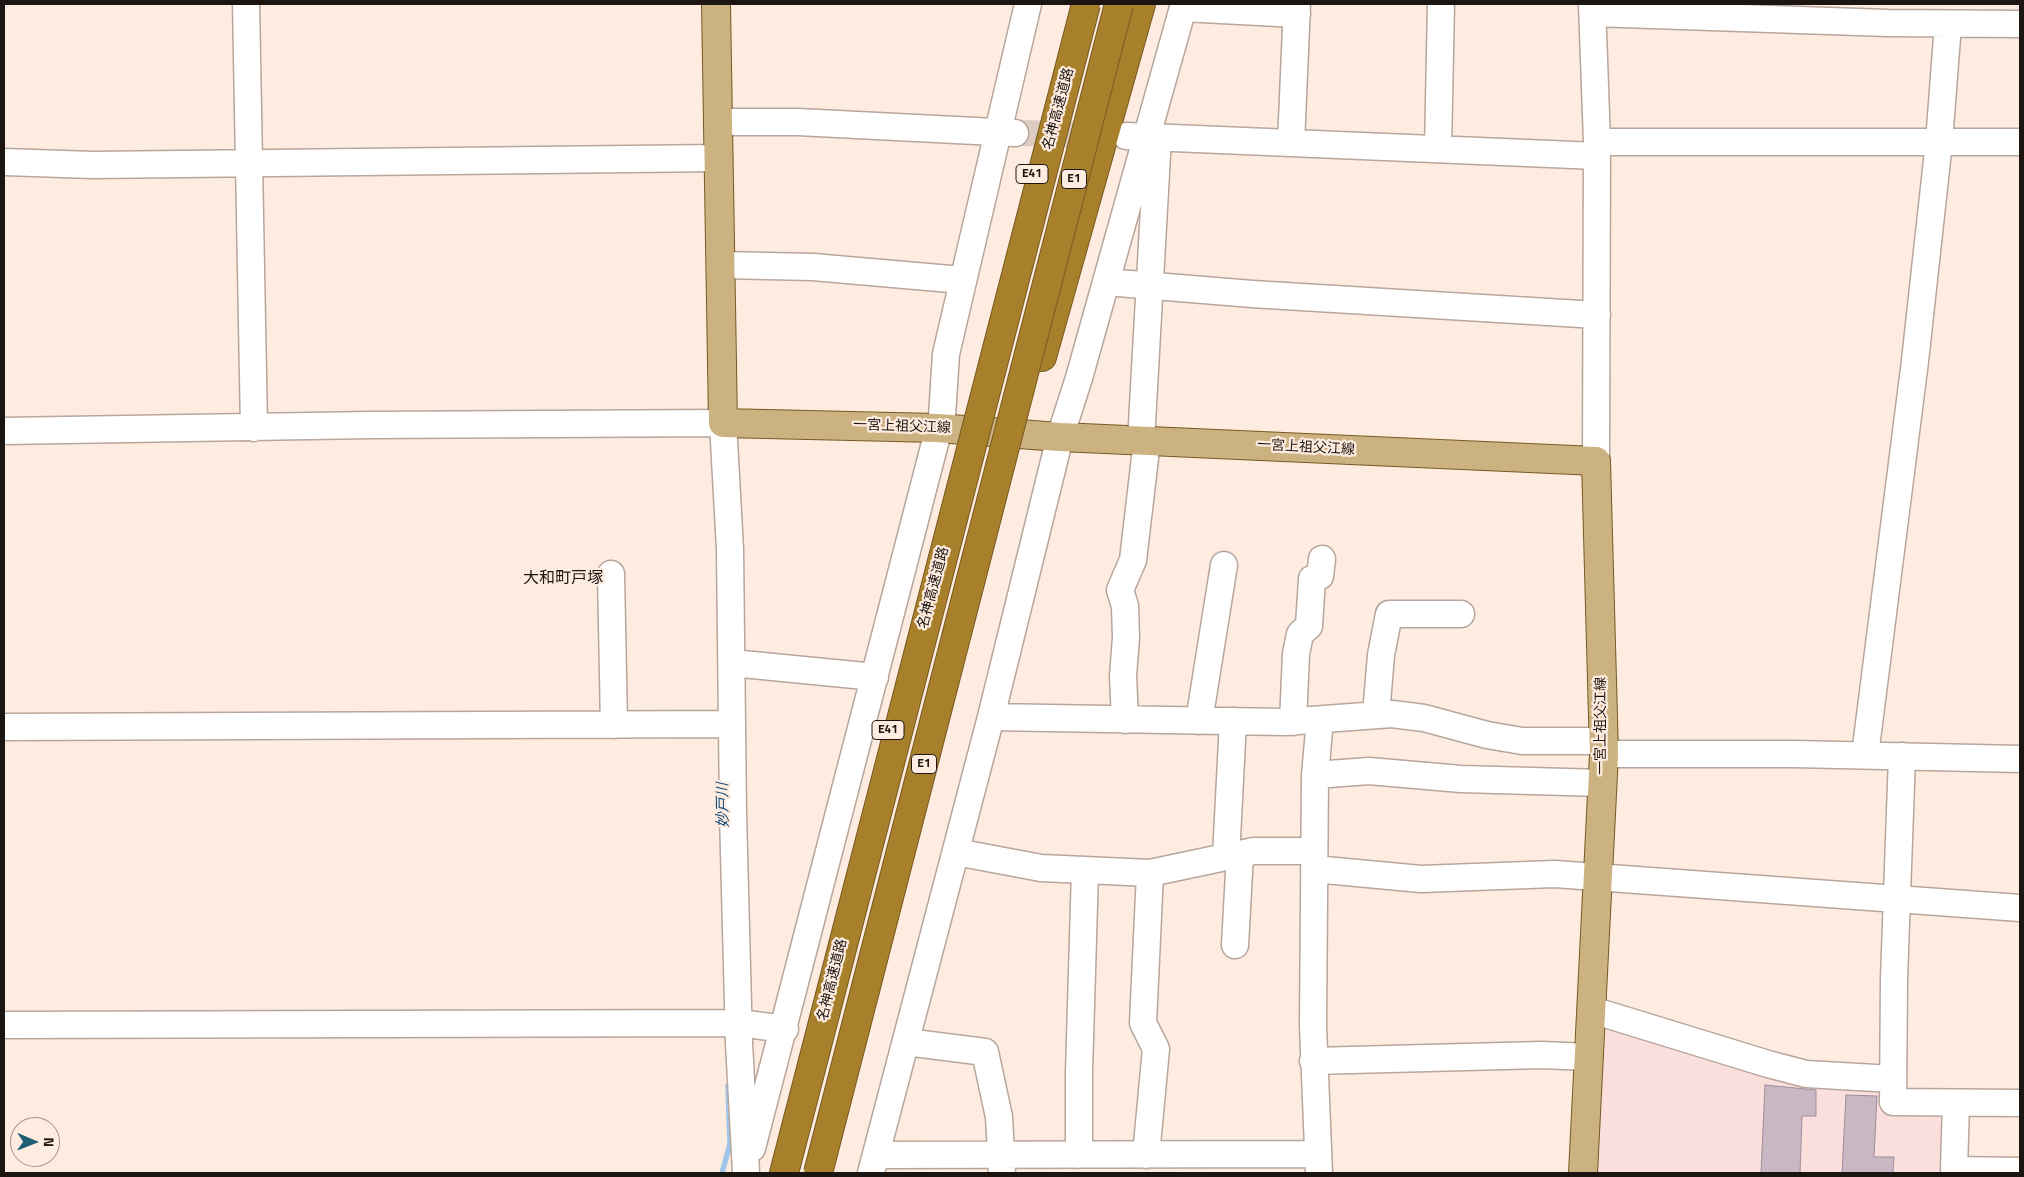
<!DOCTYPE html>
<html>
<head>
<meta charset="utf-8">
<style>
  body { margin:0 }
  #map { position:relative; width:2024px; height:1177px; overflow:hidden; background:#feece0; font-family:"Titillium Web",sans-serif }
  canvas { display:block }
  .frame { position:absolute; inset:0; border:5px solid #1c1612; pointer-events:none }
  .north { position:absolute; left:10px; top:1117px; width:50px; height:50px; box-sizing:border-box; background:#feece0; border:1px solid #a4968e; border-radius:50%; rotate:91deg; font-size:14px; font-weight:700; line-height:20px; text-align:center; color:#1c1612 }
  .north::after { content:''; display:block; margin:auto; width:18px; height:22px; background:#1f5d74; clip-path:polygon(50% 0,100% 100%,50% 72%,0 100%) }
</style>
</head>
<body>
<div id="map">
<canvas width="2024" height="1177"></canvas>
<div class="frame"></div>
<div class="north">N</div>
</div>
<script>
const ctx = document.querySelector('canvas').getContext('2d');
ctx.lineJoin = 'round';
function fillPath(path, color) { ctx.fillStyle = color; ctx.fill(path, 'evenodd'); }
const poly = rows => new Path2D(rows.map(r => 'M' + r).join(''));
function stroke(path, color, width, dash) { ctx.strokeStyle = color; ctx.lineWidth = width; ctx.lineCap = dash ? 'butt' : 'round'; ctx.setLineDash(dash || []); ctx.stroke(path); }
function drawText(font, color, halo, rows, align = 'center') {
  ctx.font = font + ' "Titillium Web","Noto Sans JP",sans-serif'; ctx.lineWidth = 4.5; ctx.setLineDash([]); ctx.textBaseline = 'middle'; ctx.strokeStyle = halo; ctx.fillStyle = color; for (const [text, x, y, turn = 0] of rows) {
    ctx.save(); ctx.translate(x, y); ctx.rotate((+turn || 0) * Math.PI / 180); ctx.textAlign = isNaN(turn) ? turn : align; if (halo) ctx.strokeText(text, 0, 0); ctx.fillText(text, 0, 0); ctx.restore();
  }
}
fillPath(poly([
  [1603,1018,1884,1085,1950,1108,1946,1173,1595,1173]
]), '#fadfdd');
stroke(poly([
  [722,1173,730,1144,728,1086]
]), '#a0c5e9', 5.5);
const building = poly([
  [1765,1085,1816,1090,1816,1116,1802,1116,1800,1173,1761,1173,1765,1085],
  [1846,1095,1877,1096,1874,1157,1894,1157,1893,1173,1842,1173,1846,1095]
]);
fillPath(building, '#c9b8c3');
stroke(building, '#9e8e99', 1);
stroke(poly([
  [1015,133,1108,135]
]), '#dcccc1', 26, [26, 13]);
const minor = poly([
  [246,4,254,428],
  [1592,4,1597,142,1596,461],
  [1183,8,1297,14],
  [1593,13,1888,23,2020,24],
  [718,122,798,122,1015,133],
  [1126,136,1597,156],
  [1597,142,2020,142],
  [1291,143,1297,4],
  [1438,149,1441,4],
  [4,162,93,165,719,158],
  [721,265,813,267,962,280],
  [1106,282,1252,294,1597,315],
  [4,431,371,425,723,423,730,549,733,814,739,1043,746,1172],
  [1141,441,1158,137],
  [611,574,614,725],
  [732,663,875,677],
  [1376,715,1381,655,1389,614,1461,614],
  [991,717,1284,722,1392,714,1424,718,1487,735,1522,741,1604,741],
  [1125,720,1123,676,1126,638,1125,606,1120,590,1133,560,1147,441],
  [1199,721,1224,565],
  [1293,722,1296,654,1300,634,1309,626,1312,579,1320,576,1322,559],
  [4,727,732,724],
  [1604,754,1794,754,2020,759],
  [1865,755,1915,361,1939,142,1948,24],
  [1902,756,1894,979,1893,1102,2020,1103],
  [1315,775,1369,771,1461,779,1602,783],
  [956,852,1041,868,1150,873,1254,851,1314,851],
  [1226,857,1233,721],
  [1314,869,1421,879,1555,874,2020,908],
  [1235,945,1240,854],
  [1592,1010,1768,1064,1806,1074,1893,1079],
  [4,1025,739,1023,785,1029],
  [906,1042,985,1052,999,1117,1002,1173],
  [1313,1061,1542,1055,1589,1057],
  [1956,1103,1954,1170,2020,1171],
  [752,1148,942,416,946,354,1028,4],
  [877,1155,1317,1154],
  [1079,1155,1079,1072,1085,871],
  [1146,1155,1156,1049,1143,1023,1150,873],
  [871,1173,991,717,1060,437,1079,378,1184,4],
  [1319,1173,1313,1026,1315,775,1320,720]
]);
const major = poly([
  [716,4,723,423,937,428,1060,437,1596,461,1604,754,1583,1173]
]);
const highway = poly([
  [1042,357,1141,4],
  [784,1173,798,1119]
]);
stroke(minor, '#b7a69b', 29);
stroke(major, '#775a22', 30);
stroke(highway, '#775a22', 30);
stroke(minor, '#fff', 26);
stroke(major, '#cbb280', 28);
stroke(highway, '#a87f2b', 28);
const highwayBridge = poly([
  [798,1119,1086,4],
  [818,1173,1119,4]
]);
stroke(highwayBridge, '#775a22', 30, []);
stroke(highwayBridge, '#a87f2b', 28);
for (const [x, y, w] of [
  [1032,174,32],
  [1074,179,25],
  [888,730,32],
  [924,764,25]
]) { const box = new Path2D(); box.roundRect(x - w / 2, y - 9.5, w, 19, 4); ctx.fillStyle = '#feece0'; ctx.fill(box); stroke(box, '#1c1612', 1); }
drawText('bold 12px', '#1c1612', null, [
  ["E41",1032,174],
  ["E1",1074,179],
  ["E41",888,730],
  ["E1",924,764]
]);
drawText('14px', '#1c1612', '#feece0', [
  ["名神高速道路",1059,109,-75],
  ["一宮上祖父江線",902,427,2],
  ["一宮上祖父江線",1306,448,3],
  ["名神高速道路",934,588,-75],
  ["一宮上祖父江線",1602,726,-90],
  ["名神高速道路",833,980,-76]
]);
drawText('italic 15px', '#134b79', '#feece0', [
  ["妙戸川",724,805,-91]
]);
drawText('16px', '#1c1612', '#feece0', [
  ["大和町戸塚",563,579]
]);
</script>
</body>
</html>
